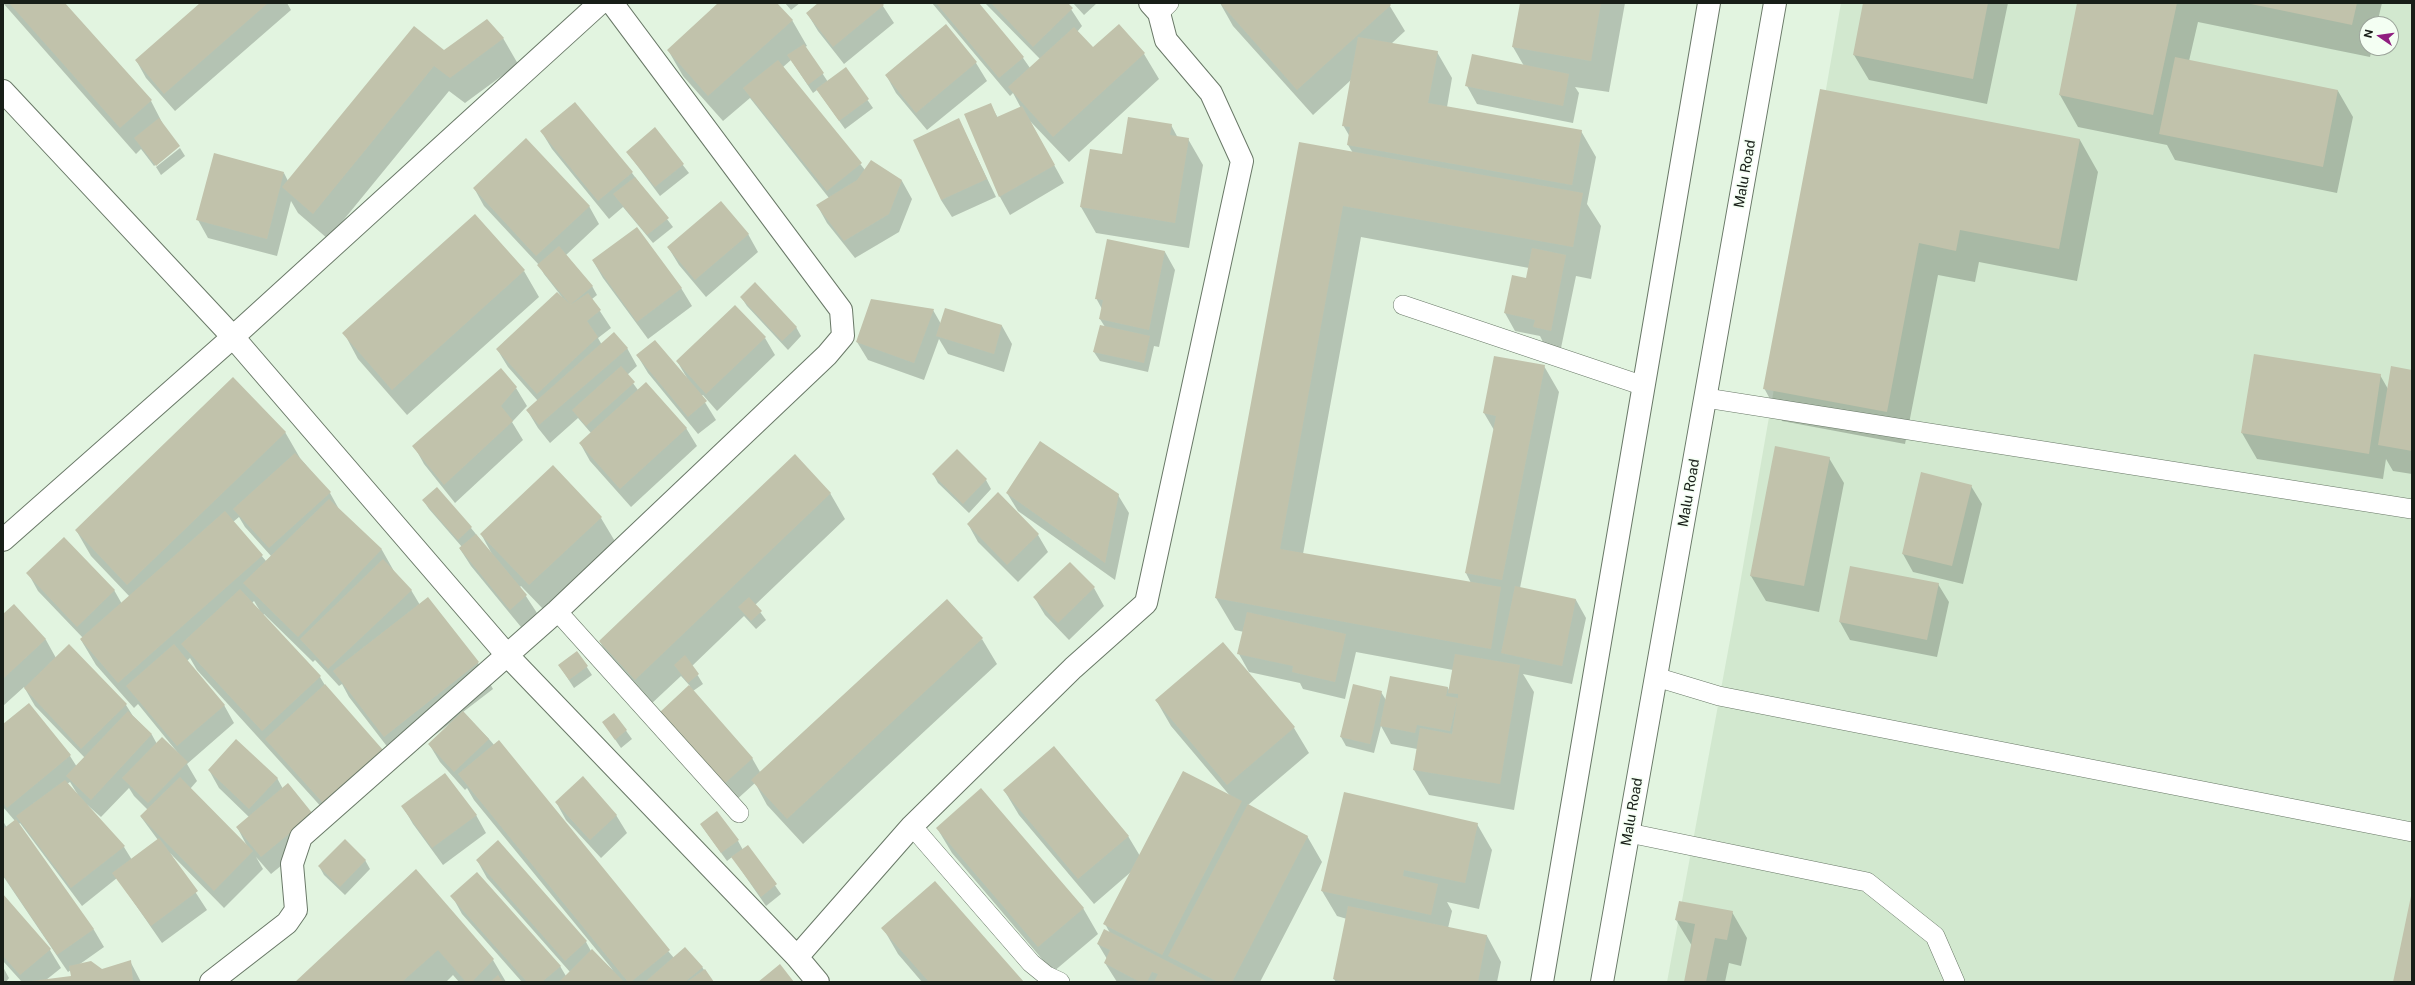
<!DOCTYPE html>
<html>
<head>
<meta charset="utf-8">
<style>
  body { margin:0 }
  #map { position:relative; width:2415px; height:985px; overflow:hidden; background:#e2f4e0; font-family:"Public Sans",sans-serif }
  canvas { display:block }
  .frame { position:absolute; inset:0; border:4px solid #181e18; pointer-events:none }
  .north { position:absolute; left:2359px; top:16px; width:40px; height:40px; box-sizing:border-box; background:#f4fff3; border:1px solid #9ca59b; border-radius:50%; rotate:283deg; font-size:11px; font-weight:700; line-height:16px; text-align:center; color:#181e18 }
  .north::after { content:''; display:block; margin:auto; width:14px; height:18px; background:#901f80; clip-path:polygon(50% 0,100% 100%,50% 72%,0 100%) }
</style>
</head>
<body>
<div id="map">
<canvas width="2415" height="985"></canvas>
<div class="frame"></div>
<div class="north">N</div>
</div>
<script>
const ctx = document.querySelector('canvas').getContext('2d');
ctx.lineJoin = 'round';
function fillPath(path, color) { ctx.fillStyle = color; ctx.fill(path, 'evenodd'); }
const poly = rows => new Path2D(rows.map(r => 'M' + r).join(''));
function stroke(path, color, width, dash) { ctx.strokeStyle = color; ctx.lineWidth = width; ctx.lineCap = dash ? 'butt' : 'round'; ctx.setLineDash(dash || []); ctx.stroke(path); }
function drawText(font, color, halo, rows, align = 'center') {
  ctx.font = font + ' "Public Sans",sans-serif'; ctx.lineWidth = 3; ctx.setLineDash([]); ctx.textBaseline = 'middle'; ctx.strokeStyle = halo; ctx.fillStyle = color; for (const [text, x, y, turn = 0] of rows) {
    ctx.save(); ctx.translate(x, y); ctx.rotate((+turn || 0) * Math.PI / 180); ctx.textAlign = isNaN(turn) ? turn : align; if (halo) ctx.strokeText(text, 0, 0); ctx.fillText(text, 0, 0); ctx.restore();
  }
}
fillPath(poly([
  [1841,3,2412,3,2412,982,1667,982,1733,624],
  [2367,24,2391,24,2391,48,2367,48]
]), '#d2e8cf');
fillPath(poly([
  [3,3,64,3,151,101,165,128,179,146,154,166,141,149,136,154],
  [202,3,287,3,291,10,175,111,146,78,136,60],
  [719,3,776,3,792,20,807,46,805,47,828,82,846,69,873,108,845,129,817,90,813,93,791,60,783,67,865,170,871,161,902,181,912,199,899,232,855,258,827,223,817,205,829,198,750,98,723,121,683,76,668,50],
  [785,3,800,3,791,10],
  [819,3,881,3,894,23,844,64,818,31,807,13],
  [932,3,977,3,1023,58,1030,68,1040,59,985,3,1067,3,1082,26,1077,32,1093,49,1144,54,1159,79,1069,162,1030,121,1064,183,1010,215,1000,197,966,115,990,104,998,118,1021,108,1013,93,1010,96],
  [1073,3,1097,3,1084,15],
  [1220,3,1388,3,1405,31,1391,44,1437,52,1452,78,1447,107,1581,131,1596,157,1587,204,1601,226,1591,279,1576,276,1561,348,1544,344,1540,336,1515,331,1505,313,1527,279,1529,268,1361,237,1303,554,1471,583,1466,573,1494,430,1484,413,1544,366,1559,392,1520,588,1576,600,1586,618,1572,684,1523,674,1534,692,1514,810,1429,795,1414,770,1417,749,1391,744,1381,726,1374,753,1346,746,1341,737,1354,686,1381,692,1386,700,1448,688,1450,692,1453,670,1356,652,1345,699,1303,689,1300,683,1249,672,1239,654,1244,632,1235,630,1216,598,1353,153,1348,145,1350,137,1343,125,1351,80,1313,115,1233,26],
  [1521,3,1625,3,1609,92,1575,87,1579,93,1573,123,1477,104,1467,86,1524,66,1513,47],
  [1864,3,2008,3,1987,104,1869,80,1854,55],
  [2078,3,2382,3,2377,24,2367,24,2367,48,2372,48,2370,57,2198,22,2189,61,2338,91,2353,117,2337,193,2175,160,2167,145,2078,127,2060,95],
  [946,25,976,63,987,81,927,130,896,93,886,75],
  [503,38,518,64,465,103,449,91,328,239,298,213,291,201,277,256,208,238,198,220,284,173,288,181,444,52],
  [1821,90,2080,140,2098,172,2077,281,1979,262,1975,282,1938,275,1905,444,1782,421,1764,388],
  [575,103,632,173,673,227,653,243,623,207,609,219,552,149,541,131],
  [959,120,996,197,952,217,941,200],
  [1171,125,1178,138,1188,139,1203,165,1189,248,1096,233,1081,207,1122,155],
  [655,129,689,173,660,196,627,152],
  [180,148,185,156,161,175,156,167],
  [474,188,589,206,599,224,566,255,592,286,597,295,592,299,611,328,598,338,602,345,627,348,637,366,627,375,638,390,686,428,697,446,631,507,590,461,580,443,591,433,578,418,550,443,538,428,527,410,538,401,508,367,497,349,562,297,544,274,539,265,484,206],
  [748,234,758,252,706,297,679,265,668,247],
  [1108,240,1165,252,1175,270,1159,347,1154,346,1148,372,1100,361,1094,352,1105,327,1100,319,1102,309,1096,298],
  [593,261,681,288,692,306,648,339,603,278],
  [524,271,539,297,407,415,358,359,344,333],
  [741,297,796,327,801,336,788,350,747,306],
  [933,310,941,324,1002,326,1012,344,1004,372,948,354,939,339,924,380,868,360,857,342],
  [765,338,775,355,717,411,703,395,701,396,716,420,698,434,648,373,637,355,687,378,677,361],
  [2412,371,2412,474,2393,471,2386,459,2383,479,2257,459,2242,433,2380,375,2388,389],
  [516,388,527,406,512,422,523,440,455,503,424,464,414,446],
  [285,432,300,458,330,493,340,511,382,550,395,573,411,590,420,605,428,598,478,663,493,689,463,712,489,739,674,958,702,967,713,982,522,982,462,914,452,896,560,966,566,976,570,972,487,878,477,860,586,942,591,951,613,970,474,800,467,788,465,790,440,762,429,744,456,719,399,762,349,697,342,684,339,686,315,660,313,662,264,614,263,615,320,677,326,687,334,821,197,670,190,658,187,661,224,705,234,723,187,764,197,781,190,789,247,846,237,827,249,817,219,788,209,770,277,778,283,789,322,832,271,874,256,857,263,869,224,908,170,853,207,910,162,943,117,878,82,906,20,823,18,825,94,930,104,947,80,964,102,970,130,961,141,982,22,982,3,961,3,895,50,950,61,968,46,980,73,977,71,970,68,972,3,876,3,821,7,828,15,821,3,807,3,725,70,756,77,767,85,758,35,706,24,687,3,706,3,615,14,605,46,640,56,658,126,705,133,716,152,735,157,744,178,753,138,704,134,708,96,665,81,640,83,638,38,591,28,573,114,590,122,604,130,597,91,556,76,530],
  [239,517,245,527,271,556,266,561,233,522],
  [254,601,260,611,252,603],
  [70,782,78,795,67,784],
  [129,788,134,796,148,810,141,817,158,840,132,860,124,847,84,802,101,817],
  [957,450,986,480,991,489,969,513,938,483,933,474],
  [1829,458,1844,483,1819,612,1766,601,1751,576],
  [553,466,601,518,616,543,544,610,521,586,520,587,537,613,521,627,471,566,460,549,462,547,429,509,423,500,471,528,492,554,481,534],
  [1971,486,1982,504,1963,584,1913,572,1903,554],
  [830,493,845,519,755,605,766,620,756,629,744,616,692,666,703,684,693,691,752,758,760,772,982,639,997,664,803,844,767,805,755,783,734,802,672,730,690,686,681,676,650,705,615,667,600,642],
  [1007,493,1118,495,1129,513,1115,580,1018,511],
  [968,524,1038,535,1048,552,1018,582,978,542],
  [1938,584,1949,602,1937,657,1850,640,1840,622],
  [1094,588,1104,606,1069,640,1045,615,1034,597],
  [1223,644,1294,728,1309,753,1248,805,1307,836,1322,862,1260,982,1117,982,1105,963,1107,959,1098,944,1110,933,1105,924,1132,871,1094,904,1019,815,1004,790,1128,836,1140,856,1231,797,1171,726,1156,700],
  [577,652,592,675,574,688,559,665],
  [614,714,632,739,621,748,603,722],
  [583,778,616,815,627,833,601,858,566,820,556,802],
  [403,807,476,815,486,833,443,865,413,824],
  [1477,824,1492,850,1479,909,1447,902,1452,911,1448,928,1487,936,1501,962,1497,982,1336,982,1334,979,1347,919,1337,916,1322,891],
  [701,825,738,841,743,850,748,847,781,894,766,906,732,857,727,861],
  [937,828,1083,908,1098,934,1053,972,952,853],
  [365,860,370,869,345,895,324,875,319,866],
  [416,871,493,960,506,982,459,982,453,975,446,982,297,982],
  [2412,897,2412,982,2394,982],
  [1732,912,1747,938,1741,966,1729,963,1725,982,1685,982,1692,946,1676,920],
  [883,928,1023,982,922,982,898,954],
  [3,967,9,978,6,982,3,982]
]), '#0003');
fillPath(poly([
  [9,3,65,3,152,100,120,128],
  [200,3,268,3,164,94,135,60],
  [718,3,777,3,793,20,708,96,667,50],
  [818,3,882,3,884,5,833,47,806,13],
  [936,3,979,3,1024,57,999,78],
  [991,3,1068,3,1073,8,1033,47],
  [1220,3,1389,3,1391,5,1297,90],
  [1520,3,1601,3,1591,61,1512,47],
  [1863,3,1988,3,1973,79,1853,55],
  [2077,3,2177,3,2153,115,2059,95],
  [2246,3,2357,3,2352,25],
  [487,19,504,38,450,78,434,66,313,214,282,187,414,26,444,50],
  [946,24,977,62,916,113,885,75],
  [1119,24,1145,53,1053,137,1008,87,1074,27,1093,47],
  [1358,37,1438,51,1428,103,1582,130,1572,185,1347,145,1350,127,1342,126],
  [804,44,824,73,808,85,787,55],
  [1472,54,1569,74,1563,106,1465,86],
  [2175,57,2338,90,2323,167,2159,134],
  [778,60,862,163,827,191,743,88],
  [846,67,869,99,839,121,816,89],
  [1820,89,2080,139,2059,249,1960,230,1956,251,1919,243,1887,412,1763,389],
  [575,102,633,172,598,201,540,131],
  [991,103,997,117,1022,106,1055,165,999,197,964,114],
  [1128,117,1172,124,1170,135,1189,138,1175,223,1080,207,1090,149,1122,154],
  [159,118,180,146,156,166,134,138],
  [959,118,987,179,941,200,913,140],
  [655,127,684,164,655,187,626,152],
  [526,138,590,206,536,256,473,188],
  [1299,142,1583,193,1573,247,1343,206,1280,549,1501,587,1491,649,1215,598],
  [214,153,284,172,267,239,196,220],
  [871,160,902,180,889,214,844,241,816,205,857,180],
  [635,177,669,218,647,235,613,194],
  [721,201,749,234,695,280,667,247],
  [475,214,525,270,392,390,342,333],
  [637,227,682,288,637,322,592,260],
  [1107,239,1165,251,1149,330,1099,319,1103,300,1095,299],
  [559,246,593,286,570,305,588,293,601,310,587,321,598,337,537,394,496,349,557,292,570,304,537,265],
  [1532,248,1566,255,1551,331,1533,327,1535,320,1504,313,1512,275,1526,278],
  [755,282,797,327,782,341,740,297],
  [871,299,934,309,914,363,856,342],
  [735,305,766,337,706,394,676,361],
  [945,308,1002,325,994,354,936,336],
  [1100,325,1150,336,1144,363,1093,352],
  [614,332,628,348,539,425,526,410],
  [655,340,707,401,688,417,636,355],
  [2254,354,2381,374,2369,454,2241,433],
  [1494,356,1545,365,1502,580,1465,573,1496,416,1483,413],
  [621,366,635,382,586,426,572,410],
  [2391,366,2412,370,2412,451,2378,445],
  [501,368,517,387,501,406,513,421,444,485,412,446],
  [233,377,286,432,127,585,75,530],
  [646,382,687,428,620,489,579,443],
  [1040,441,1119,494,1105,563,1006,493],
  [1775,446,1830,457,1804,586,1750,576],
  [957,449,987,479,963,504,932,474],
  [295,453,331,492,269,548,233,509],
  [795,454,831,493,635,680,599,641],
  [553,465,602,517,529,585,480,534],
  [1921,472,1972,485,1952,566,1902,554],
  [437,487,472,527,458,540,422,500],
  [998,492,1039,534,1007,565,967,524],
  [329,499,382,549,298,637,243,583],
  [225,511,263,555,118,683,80,639],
  [476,534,527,595,510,610,459,548],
  [64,537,115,590,77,627,26,573],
  [383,559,412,590,328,669,300,639],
  [1070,562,1095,587,1058,623,1033,597],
  [1850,566,1939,583,1927,640,1839,622],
  [1515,586,1576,599,1562,666,1501,653],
  [240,589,321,676,262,731,181,644],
  [428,597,479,662,384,737,333,671],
  [749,597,762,611,751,621,738,607],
  [947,599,983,638,787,819,751,780],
  [14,604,46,639,3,679,3,614],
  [1247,612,1346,634,1335,682,1292,672,1293,666,1237,654],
  [1223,642,1295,727,1227,785,1155,700],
  [69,644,127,704,81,749,24,688],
  [174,644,225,705,177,746,126,686],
  [577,651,588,666,569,680,558,665],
  [1455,654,1520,665,1500,784,1413,770,1420,728,1452,734,1457,701,1450,731,1417,725,1415,733,1380,726,1390,676,1448,687,1446,696,1458,698,1458,694,1448,693],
  [685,655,699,674,688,683,674,665],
  [325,684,383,750,324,804,265,739],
  [1353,684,1382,691,1370,744,1340,737],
  [689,685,753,758,723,785,660,712],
  [29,703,71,755,7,808,3,803,3,724],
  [128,711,152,734,91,800,66,776],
  [463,711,489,739,454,772,428,744],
  [614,713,627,730,615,740,602,722],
  [162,737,188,762,148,803,122,778],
  [236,739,278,778,249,809,208,770],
  [499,740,670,950,631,982,628,982,458,774],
  [1054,746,1129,836,1078,879,1003,790],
  [1183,771,1242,801,1162,955,1103,924],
  [445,773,477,815,432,848,401,806],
  [583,776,617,815,590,840,555,802],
  [180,777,253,851,214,891,140,816],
  [65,780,125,846,71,888,16,816],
  [288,783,313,814,261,857,236,827],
  [981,788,1084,908,1038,947,936,828],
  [1344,792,1478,823,1465,883,1404,870,1403,876,1438,884,1431,915,1321,891],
  [1248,804,1308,836,1232,982,1218,982,1168,956],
  [717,811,739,840,721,853,700,824],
  [16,819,94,929,57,955,3,875,3,829],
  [159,838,198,891,151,926,112,873],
  [345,839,366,860,340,887,318,866],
  [498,840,587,941,565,961,476,860],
  [748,845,777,884,761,897,731,857],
  [416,869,494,959,472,982,466,982,438,950,402,982,295,982],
  [477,872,561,966,542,982,527,982,450,896],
  [935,881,1024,982,929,982,881,928],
  [3,894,51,949,20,975,3,956],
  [2411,896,2412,982,2393,982],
  [1679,901,1733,911,1727,940,1715,938,1706,982,1684,982,1695,924,1675,920],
  [1348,906,1487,935,1478,982,1345,982,1333,979],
  [1104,929,1208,982,1154,982,1158,974,1152,972,1147,982,1140,982,1104,963,1110,950,1097,944],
  [685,947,703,967,685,982,645,982],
  [592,949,624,982,559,982],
  [131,960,133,982,24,982,71,976,69,966,91,961,102,969],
  [780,964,794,982,758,982],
  [705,969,714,982,687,982],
  [498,975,503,982,490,982]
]), '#c1c2ab');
const lane = poly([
  [1159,13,1169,3],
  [1403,305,1644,386],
  [1706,398,2412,509],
  [557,611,739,813],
  [1656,677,1719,696,2412,832],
  [912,826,1031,963,1047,976,1060,982],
  [1629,833,1867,882,1935,936,1955,982]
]);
const street = poly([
  [3,91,233,337,507,655,797,957,818,982],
  [3,540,233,337,600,3],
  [797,957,912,826,1073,668,1146,603,1242,161,1211,93,1166,40,1159,13,1150,3],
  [211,982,287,923,296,910,292,864,301,837,557,611,827,355,843,336,841,310,612,3]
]);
const secondary = poly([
  [1542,982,1709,3],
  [1602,982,1775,3]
]);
stroke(lane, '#697867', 20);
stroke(street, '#697867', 24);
stroke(secondary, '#697867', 24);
stroke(lane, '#fff', 19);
stroke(street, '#fff', 22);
stroke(secondary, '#fff', 22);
drawText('14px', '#181e18', '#f4fff3', [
  ["Malu Road",1745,174,-80],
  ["Malu Road",1689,493,-80],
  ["Malu Road",1632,812,-80]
]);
</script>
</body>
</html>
